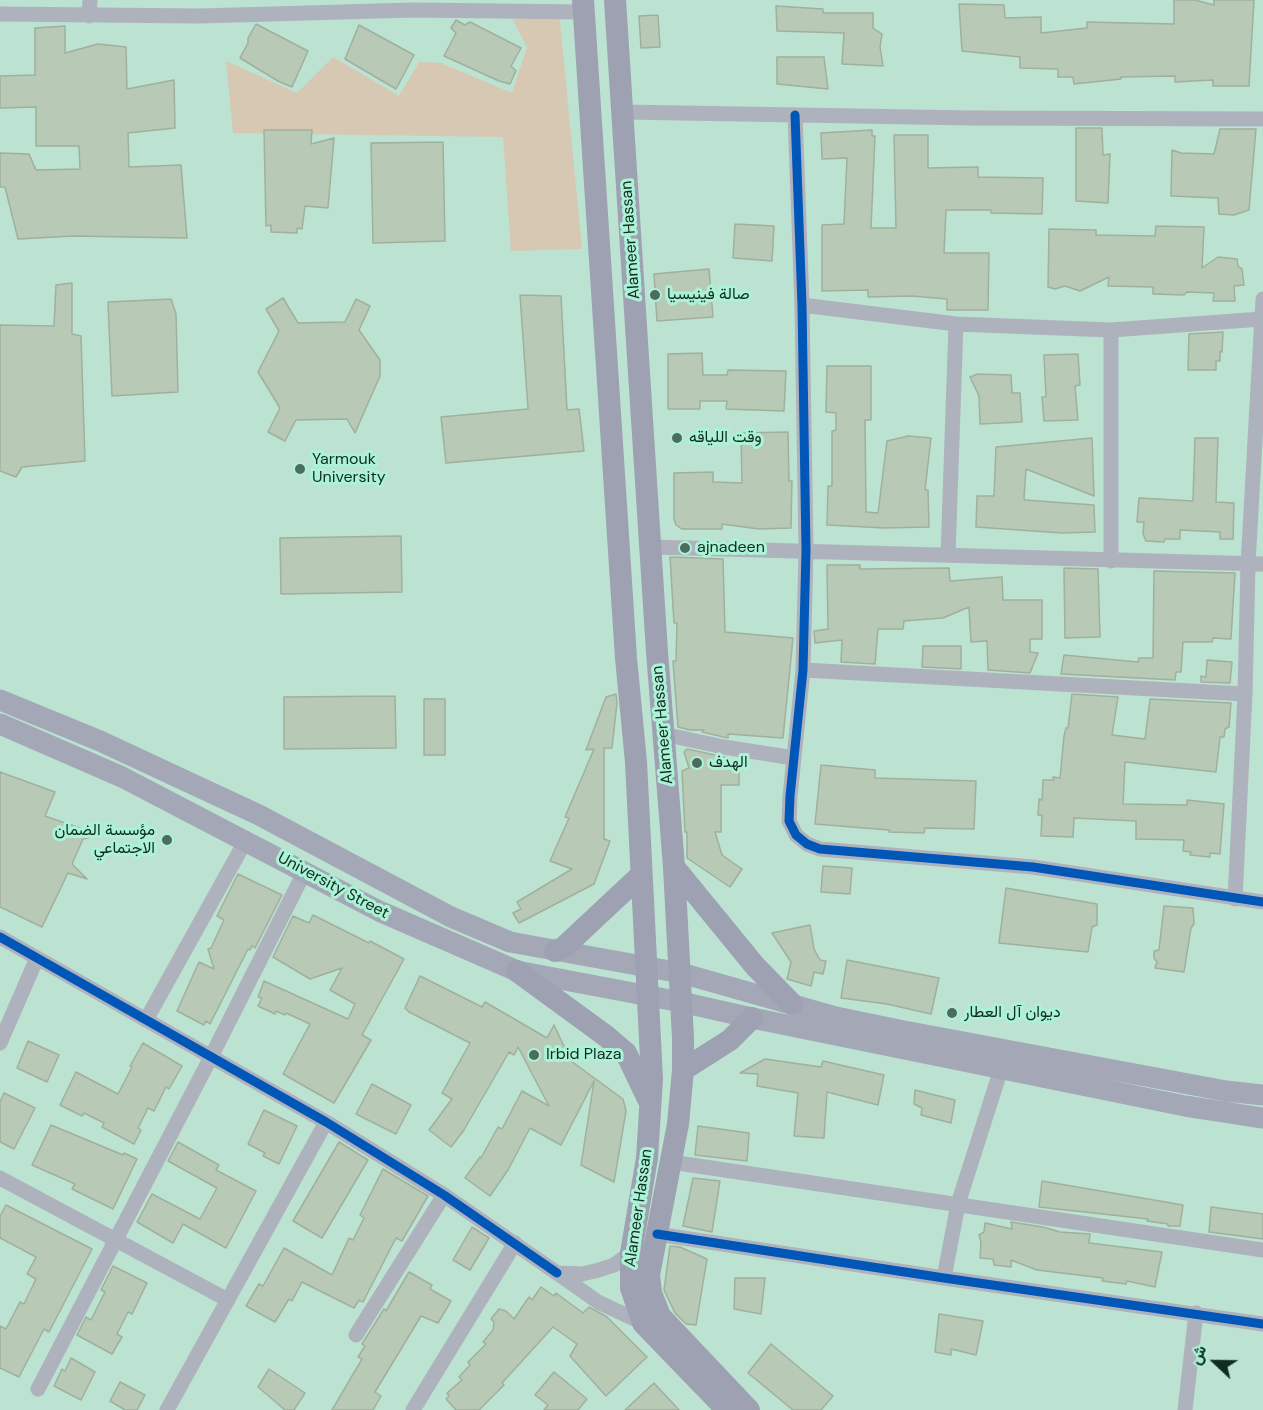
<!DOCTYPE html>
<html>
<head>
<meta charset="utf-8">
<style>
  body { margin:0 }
  #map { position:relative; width:1263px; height:1410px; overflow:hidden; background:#bce2d2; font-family:"DM Sans",Vazirmatn,sans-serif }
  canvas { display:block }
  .north { position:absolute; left:1185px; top:1332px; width:60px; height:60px; -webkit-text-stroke:4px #acf2d6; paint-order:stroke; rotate:292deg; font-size:16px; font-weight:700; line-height:24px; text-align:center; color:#0f2c21 }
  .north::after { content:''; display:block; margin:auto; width:21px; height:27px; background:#0f2c21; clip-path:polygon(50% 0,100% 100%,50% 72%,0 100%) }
</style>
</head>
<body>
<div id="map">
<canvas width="1263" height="1410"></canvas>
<div class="north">ش</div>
</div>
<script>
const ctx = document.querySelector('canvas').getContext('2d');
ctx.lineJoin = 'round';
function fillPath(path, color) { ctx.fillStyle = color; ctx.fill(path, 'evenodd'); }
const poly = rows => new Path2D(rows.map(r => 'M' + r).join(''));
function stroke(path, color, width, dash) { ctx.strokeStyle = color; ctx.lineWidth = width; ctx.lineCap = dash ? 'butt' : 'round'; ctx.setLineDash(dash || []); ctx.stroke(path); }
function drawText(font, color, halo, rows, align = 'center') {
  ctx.font = font + ' "DM Sans",Vazirmatn,sans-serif'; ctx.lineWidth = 6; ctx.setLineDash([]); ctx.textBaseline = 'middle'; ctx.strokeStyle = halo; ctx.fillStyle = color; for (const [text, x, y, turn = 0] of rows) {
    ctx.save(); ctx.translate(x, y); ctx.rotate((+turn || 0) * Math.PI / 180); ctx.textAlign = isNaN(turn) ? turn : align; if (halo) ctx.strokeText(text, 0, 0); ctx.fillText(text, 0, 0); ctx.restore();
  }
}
fillPath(poly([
  [559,11,582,249,511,251,503,137,233,133,226,61,297,93,333,57,399,96,419,62,441,63,512,93,527,47,513,20]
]), '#d6c8b2');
const building = poly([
  [1174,0,1195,0,1214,5,1214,0,1254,0,1249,86,1213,86,1213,80,1175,82,1175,76,1121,77,1121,79,1074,84,1073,77,1058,77,1058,69,1020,68,1020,57,962,51,959,4,1004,5,1005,18,1041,17,1041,33,1087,28,1087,22,1174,24,1174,0],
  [776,6,823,9,823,13,873,13,873,28,882,34,880,47,883,66,842,64,844,33,777,31,776,6],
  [658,15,660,47,641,48,639,16,658,15],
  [456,20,465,25,470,22,521,48,511,66,516,71,510,84,499,81,444,56,456,33,451,28,456,20],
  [256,24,308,51,292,87,278,81,240,58,248,43,248,38,256,24],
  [359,25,414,55,396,89,345,59,359,25],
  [65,26,65,53,98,44,126,47,127,89,174,80,175,128,128,133,129,167,181,165,187,238,74,236,18,239,5,187,0,187,0,153,29,154,36,170,80,169,79,146,36,146,36,107,0,108,0,76,35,75,35,28,65,26],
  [777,57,824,57,828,89,777,84,777,57],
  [1076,128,1102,128,1103,155,1110,154,1108,203,1076,201,1076,128],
  [1220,129,1256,129,1249,210,1234,215,1219,214,1218,198,1171,196,1172,150,1181,153,1214,154,1220,129],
  [264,130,312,130,311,144,334,138,328,208,305,206,302,229,297,228,297,233,271,232,271,225,266,226,264,130],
  [872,130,872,136,875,136,871,228,896,228,894,135,928,135,928,168,978,167,978,177,1043,178,1042,214,991,213,991,210,946,210,944,253,989,253,988,310,947,310,947,299,912,296,868,297,868,290,822,291,822,225,844,224,847,158,822,159,821,133,872,130],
  [443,142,445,241,373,243,371,143,443,142],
  [735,224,774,226,772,261,733,258,735,224],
  [1156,226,1204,227,1202,268,1218,257,1237,259,1238,266,1242,269,1244,285,1234,286,1235,301,1213,301,1214,293,1187,292,1184,295,1153,294,1153,287,1108,286,1109,277,1080,291,1065,286,1055,289,1048,287,1049,229,1096,230,1096,235,1155,236,1156,226],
  [709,269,713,317,657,321,654,274,709,269],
  [72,283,72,334,81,336,85,461,22,467,16,477,0,471,0,325,54,326,56,285,72,283],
  [520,295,561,296,567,410,579,409,584,451,446,463,441,417,528,409,520,295],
  [283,298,298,323,345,322,356,299,370,306,359,330,380,360,380,376,355,433,347,419,296,420,285,441,268,432,280,408,258,372,279,331,266,309,283,298],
  [171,299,176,314,178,392,112,396,108,302,171,299],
  [1223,332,1222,352,1220,351,1220,361,1216,361,1216,370,1188,370,1189,334,1223,332],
  [702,353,703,375,727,375,728,370,786,371,784,411,726,409,727,401,700,401,700,409,668,409,668,354,702,353],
  [1078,354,1080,385,1075,386,1078,420,1044,421,1042,397,1046,397,1044,355,1078,354],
  [827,366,871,366,871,420,865,420,866,512,878,513,887,441,908,436,931,438,925,490,928,490,929,527,885,528,827,525,828,486,832,486,832,431,836,430,836,413,826,412,827,366],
  [978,374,1011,375,1012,393,1020,393,1022,422,980,424,979,396,970,377,978,374],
  [788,432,789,481,792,481,791,528,759,529,722,524,722,529,682,529,676,525,674,519,674,473,713,472,713,482,742,483,741,433,788,432],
  [1092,438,1094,496,1026,469,1024,498,1025,500,1094,505,1095,532,1062,533,976,527,977,496,994,496,996,447,1092,438],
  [1195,438,1218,438,1216,502,1234,503,1233,539,1220,539,1220,532,1180,530,1180,539,1165,539,1164,542,1146,541,1143,534,1144,522,1137,522,1139,498,1193,501,1195,438],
  [401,536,402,592,281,594,280,538,401,536],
  [670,557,723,559,725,632,793,638,783,738,728,734,728,738,702,732,704,730,690,730,678,727,673,661,676,661,677,623,674,623,670,557],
  [827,565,860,565,860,569,949,568,950,581,1002,577,1003,600,1042,600,1042,639,1030,639,1030,652,1038,653,1030,673,988,670,987,641,971,642,969,607,943,618,904,621,903,629,878,629,875,664,841,662,842,640,815,643,814,631,828,629,827,565],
  [1064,568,1098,569,1100,637,1065,638,1064,568],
  [1154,571,1235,573,1231,639,1213,638,1212,642,1183,642,1181,672,1176,672,1175,680,1061,674,1064,655,1138,662,1139,658,1153,658,1154,571],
  [923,646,961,646,961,669,922,667,923,646],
  [1207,660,1232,662,1230,683,1201,682,1201,676,1206,677,1207,660],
  [616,694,617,703,612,748,604,748,604,839,610,841,594,884,519,923,513,913,521,909,517,902,572,869,550,861,569,818,565,817,594,749,586,750,606,697,616,694],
  [1072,694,1118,697,1112,735,1145,739,1150,699,1231,703,1229,727,1225,729,1224,737,1220,737,1216,772,1125,762,1123,804,1187,805,1187,800,1224,804,1220,854,1210,853,1210,857,1190,855,1191,852,1183,851,1184,840,1136,839,1136,821,1074,818,1073,837,1041,836,1042,815,1038,815,1039,799,1042,800,1043,780,1054,780,1053,777,1060,778,1064,736,1066,728,1068,728,1072,694],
  [395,696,396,748,284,749,284,697,395,696],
  [424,699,445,699,445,755,424,755,424,699],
  [687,749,729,758,729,768,739,768,739,785,721,785,721,832,715,832,722,855,742,869,730,887,687,858,687,832,685,832,682,771,689,768,684,752,687,749],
  [821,765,875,770,875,778,976,781,974,829,925,828,924,833,889,832,889,830,815,824,821,765],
  [0,772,55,792,45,816,100,835,83,839,72,864,87,879,68,873,42,927,0,907,0,772],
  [823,866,852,868,850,894,821,892,823,866],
  [238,874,282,895,255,948,252,946,250,950,248,949,210,1024,206,1021,204,1025,177,1011,199,962,214,969,208,949,211,948,224,920,217,916,238,874],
  [1006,888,1097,904,1097,925,1092,927,1088,952,999,943,1006,888],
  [1164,906,1193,908,1194,924,1191,928,1184,972,1155,968,1157,962,1154,958,1154,951,1159,950,1164,906],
  [313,915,369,943,370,941,404,959,362,1035,371,1040,334,1103,283,1074,310,1024,286,1013,285,1015,276,1011,275,1014,258,1006,262,998,258,997,264,981,348,1019,355,1004,330,990,342,968,310,979,273,957,293,916,309,923,313,915],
  [810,925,814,949,820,960,826,961,823,974,814,972,811,986,787,979,791,962,772,933,810,925],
  [847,960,939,978,931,1014,887,1004,841,998,847,960],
  [420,976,482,1007,485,1002,547,1038,554,1025,571,1061,623,1099,626,1111,614,1182,581,1165,594,1081,561,1145,530,1128,508,1170,490,1196,465,1178,480,1157,481,1158,498,1127,502,1129,522,1091,549,1106,518,1047,514,1055,509,1052,464,1130,451,1147,429,1130,452,1099,442,1093,470,1043,409,1012,405,1008,420,976],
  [28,1041,59,1055,47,1082,17,1068,28,1041],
  [143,1043,182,1066,169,1089,166,1087,154,1111,148,1108,138,1128,141,1130,134,1144,102,1127,104,1123,84,1113,82,1116,60,1105,76,1072,118,1094,132,1067,130,1066,143,1043],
  [765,1059,821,1067,823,1061,884,1075,878,1105,827,1092,824,1138,794,1136,798,1093,757,1086,758,1074,740,1073,765,1059],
  [372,1084,411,1105,396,1134,356,1114,372,1084],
  [915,1090,955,1100,951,1123,921,1115,922,1108,914,1104,915,1090],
  [4,1093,35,1108,14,1149,0,1142,0,1102,4,1093],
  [264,1110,297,1126,279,1164,263,1156,265,1153,248,1144,264,1110],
  [51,1125,123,1155,124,1153,137,1159,113,1209,72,1189,75,1184,32,1165,51,1125],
  [698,1126,749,1133,747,1161,695,1155,698,1126],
  [178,1142,219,1165,216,1170,256,1191,226,1248,183,1224,173,1243,137,1222,152,1194,200,1219,217,1188,168,1161,178,1142],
  [339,1142,368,1160,322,1238,293,1221,339,1142],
  [383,1169,428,1196,402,1241,396,1238,363,1302,359,1300,354,1308,302,1282,292,1301,289,1299,275,1322,246,1306,259,1284,263,1286,284,1248,332,1275,349,1238,353,1240,364,1218,360,1215,383,1169],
  [693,1178,720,1181,712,1232,683,1226,693,1178],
  [1042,1181,1183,1205,1180,1226,1168,1226,1168,1224,1147,1221,1148,1219,1039,1207,1042,1181],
  [6,1205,92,1249,49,1332,44,1329,19,1377,0,1368,0,1326,6,1329,20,1302,24,1304,36,1279,27,1274,36,1257,0,1238,0,1216,6,1205],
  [1211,1207,1263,1214,1263,1239,1209,1232,1211,1207],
  [1011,1222,1043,1227,1060,1232,1090,1234,1089,1243,1162,1252,1155,1287,1127,1281,1126,1284,1102,1281,1103,1278,1037,1270,1011,1260,1011,1267,994,1265,993,1259,980,1258,981,1242,979,1235,984,1232,985,1223,1012,1229,1011,1222],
  [472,1227,489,1238,470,1270,453,1260,472,1227],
  [670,1246,680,1247,707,1259,696,1325,686,1324,675,1313,664,1290,670,1246],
  [113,1266,147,1283,132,1314,128,1312,117,1334,122,1337,112,1354,77,1335,86,1317,91,1320,105,1292,101,1290,113,1266],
  [409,1272,432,1285,430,1289,451,1301,438,1323,421,1316,375,1392,381,1396,373,1410,332,1410,362,1359,358,1357,365,1346,362,1344,384,1309,386,1311,409,1272],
  [735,1278,765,1278,761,1314,734,1309,735,1278],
  [541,1287,554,1296,556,1293,583,1313,589,1307,607,1317,647,1357,606,1396,570,1356,577,1344,553,1327,502,1383,504,1385,479,1410,456,1410,446,1399,449,1396,447,1393,462,1380,459,1377,470,1365,468,1362,486,1344,483,1342,493,1330,494,1322,491,1319,499,1309,506,1311,514,1319,529,1297,532,1300,541,1287],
  [939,1314,983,1321,976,1355,951,1349,951,1355,935,1352,939,1314],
  [771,1344,833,1396,821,1410,793,1410,748,1373,771,1344],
  [71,1358,95,1372,81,1400,54,1386,62,1369,65,1371,71,1358],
  [269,1369,305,1393,294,1410,285,1410,258,1387,269,1369],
  [554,1372,587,1399,578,1410,544,1410,548,1405,535,1395,554,1372],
  [120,1382,145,1395,137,1410,125,1410,110,1401,120,1382],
  [654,1383,679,1410,625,1410,654,1383]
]);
fillPath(building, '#b8c9b6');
stroke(building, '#9fb09d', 1.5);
stroke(poly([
  [0,14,199,16,414,10,583,12],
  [89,16,90,0],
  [623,112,972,118,1263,119],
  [795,115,802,305,806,550,803,670,790,796,789,821,796,835,807,844,820,849,1033,867,1263,902],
  [802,305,956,324],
  [651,547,1263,564],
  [948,555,956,324,1111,330,1262,319],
  [1111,561,1111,330],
  [803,670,1245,694],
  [663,734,724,747,794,758],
  [1235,899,1245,694,1248,564,1263,299],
  [0,937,326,1122,444,1195,557,1273],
  [146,1020,246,840],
  [0,1043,37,958],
  [671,1162,1263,1250],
  [0,1178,228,1300],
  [657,1234,944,1278,1263,1324],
  [631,1253,614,1265,599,1270,582,1274,557,1273,598,1302,643,1323],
  [944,1278,958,1204,1001,1069],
  [356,1335,444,1195],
  [38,1389,211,1057,305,871],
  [167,1410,326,1122],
  [413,1410,515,1243],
  [1185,1410,1196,1313]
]), '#aeb2bd', 15);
stroke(poly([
  [0,700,100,741,259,815,451,917,510,942,681,973,836,1017,904,1031,1226,1091,1263,1095],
  [0,724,122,777,379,911,517,971,681,1002,752,1018,1185,1106,1263,1118]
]), '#a4a8b6', 21);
stroke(poly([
  [583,0,626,658,636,762,652,1079,647,1158,631,1253,631,1288,643,1323,727,1410],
  [615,0,657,652,674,867,683,1038,683,1070,678,1124,649,1275,651,1293,660,1316,749,1410],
  [674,867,755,966,792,1004],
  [555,951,563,948,641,875],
  [517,971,606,1036,626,1053,648,1099],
  [683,1070,730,1040,752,1018]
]), '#9da1b1', 22);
stroke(poly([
  [795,115,802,305,806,550,803,670,790,796,789,821,796,835,807,844,820,849,1033,867,1263,902],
  [0,937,326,1122,444,1195,557,1273],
  [657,1234,944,1278,1263,1324]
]), '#0057b8', 9);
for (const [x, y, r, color] of [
  [655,295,6,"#4c6c5f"],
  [677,438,6,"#4c6c5f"],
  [300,469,6,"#4c6c5f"],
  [685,548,6,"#4c6c5f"],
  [697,763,6,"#4c6c5f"],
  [167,840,6,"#4c6c5f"],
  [952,1013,6,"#4c6c5f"],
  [534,1055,6,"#4c6c5f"]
]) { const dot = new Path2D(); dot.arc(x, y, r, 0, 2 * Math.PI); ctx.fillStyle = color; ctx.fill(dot); stroke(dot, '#acf2d6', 2); }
drawText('16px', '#0f2c21', '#acf2d6', [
  ["Alameer Hassan",631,240,-94],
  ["Alameer Hassan",663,725,-95],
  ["University Street",333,886,28],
  ["Alameer Hassan",639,1208,-82]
]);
drawText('16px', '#0f2c21', '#acf2d6', [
  ["صالة فينيسيا",667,295],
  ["وقت اللياقه",689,438],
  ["Yarmouk",312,460],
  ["University",312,478],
  ["ajnadeen",697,548],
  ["الهدف",709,763],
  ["مؤسسة الضمان",155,831,"right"],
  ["الاجتماعي",155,849,"right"],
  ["ديوان آل العطار",964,1013],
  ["Irbid Plaza",546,1055]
], 'left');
</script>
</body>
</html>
